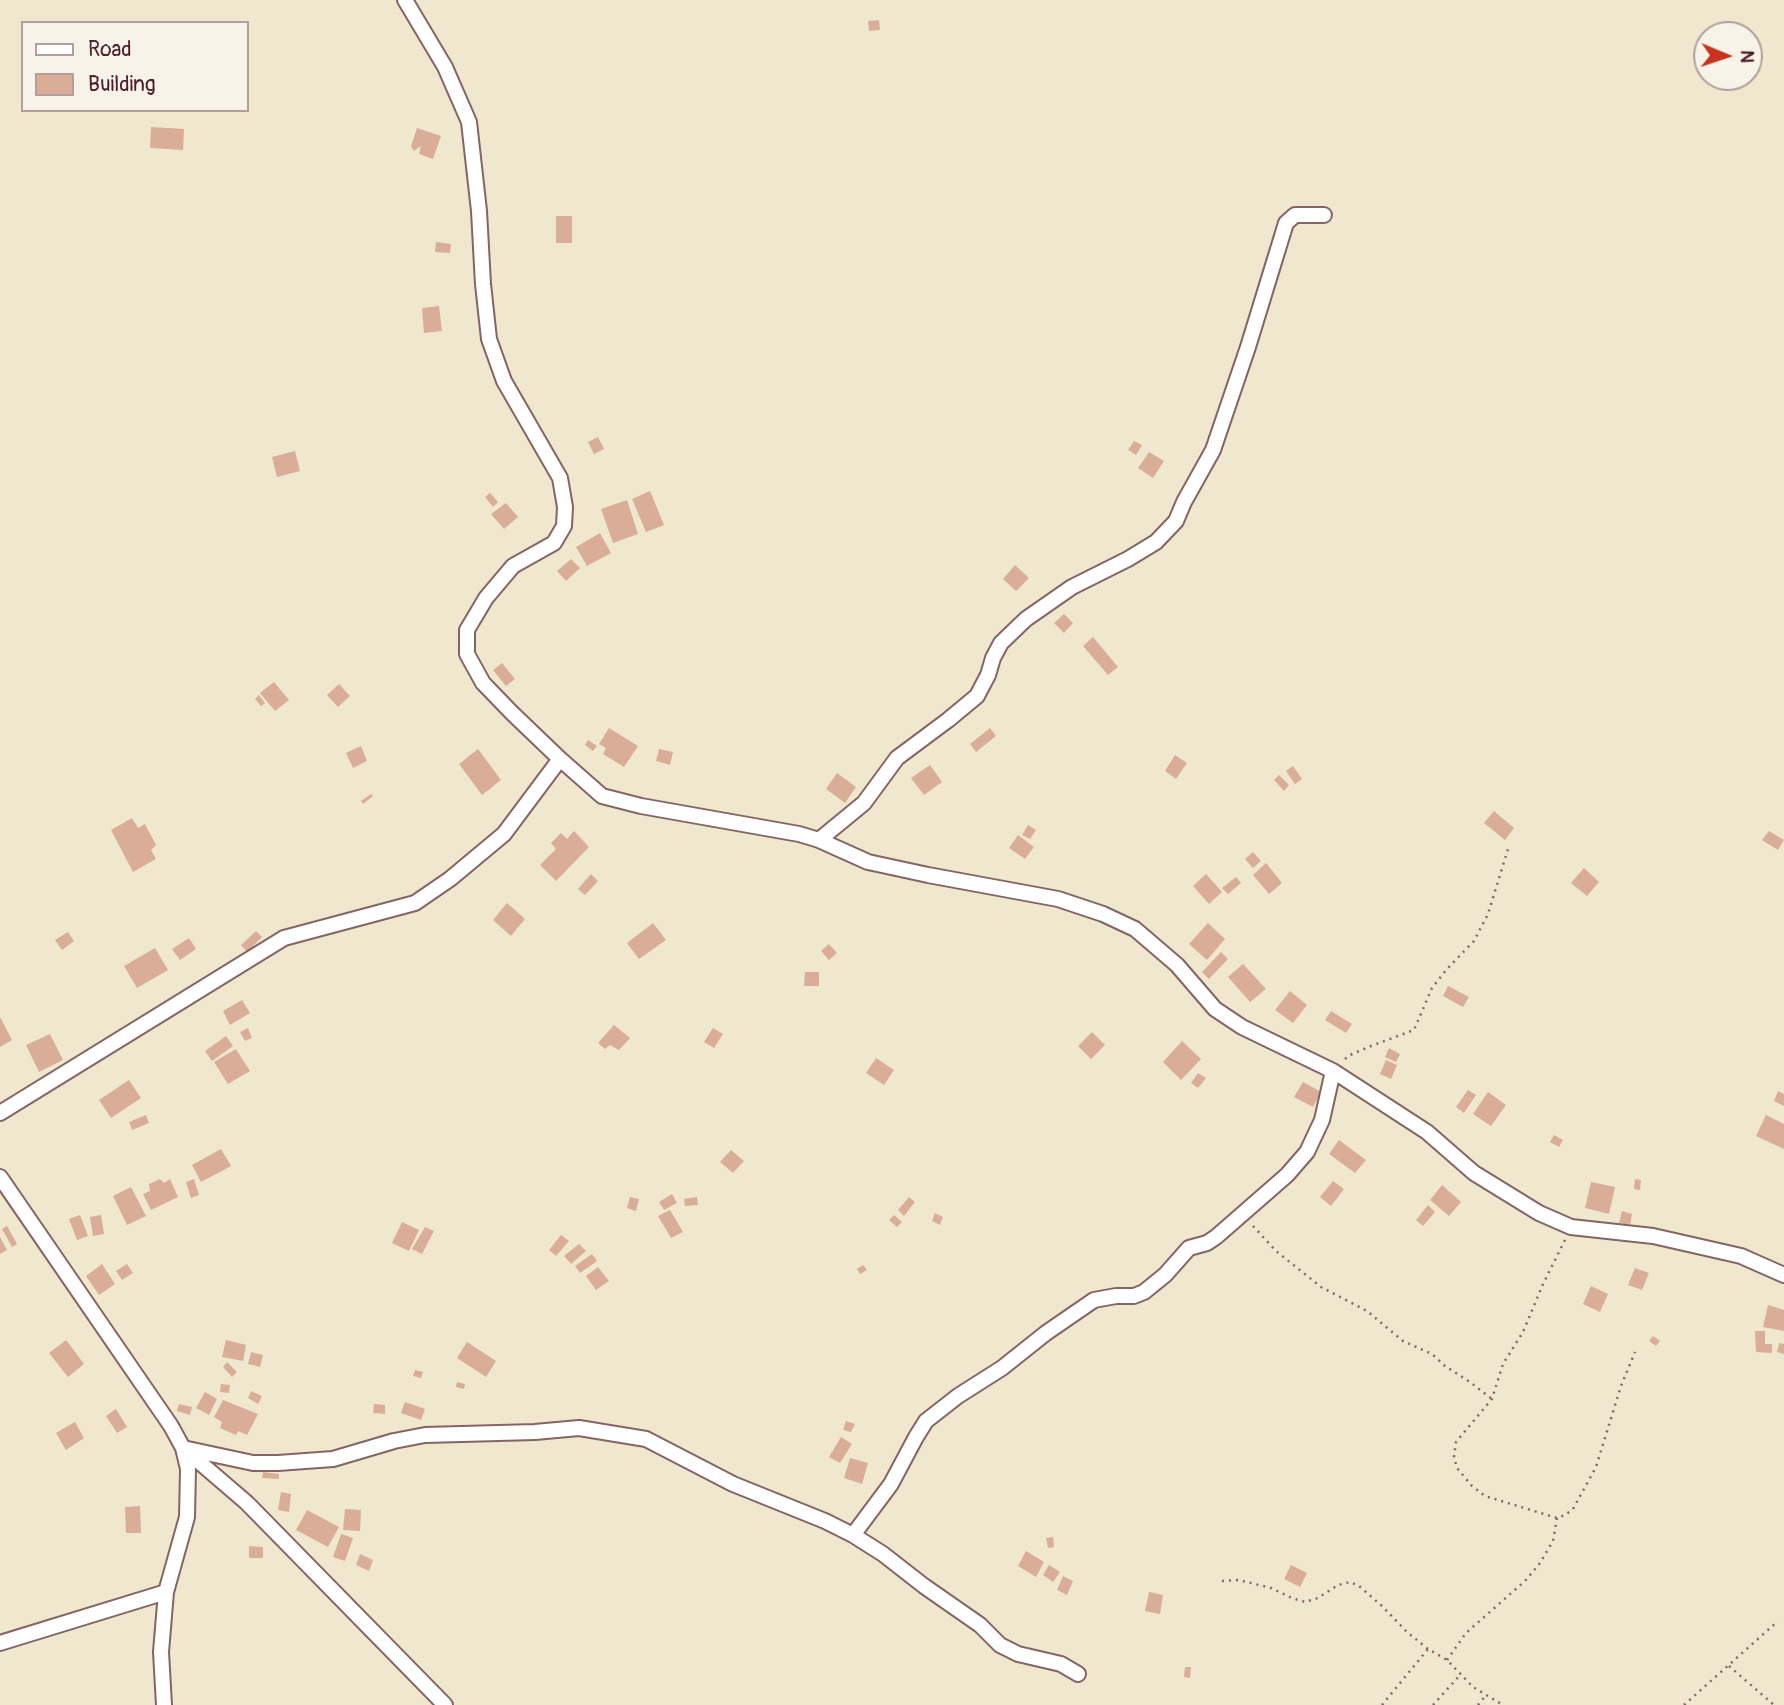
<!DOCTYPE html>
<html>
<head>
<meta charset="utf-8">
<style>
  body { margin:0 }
  #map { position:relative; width:1784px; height:1705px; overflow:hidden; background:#efe8ce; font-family:Pangolin,sans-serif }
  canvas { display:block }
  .legend { position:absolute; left:21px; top:21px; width:228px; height:91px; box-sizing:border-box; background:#f7f3e8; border:2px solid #b29e9c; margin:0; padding:9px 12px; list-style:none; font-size:21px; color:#4a1f2b }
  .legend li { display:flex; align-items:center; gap:14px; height:35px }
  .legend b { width:35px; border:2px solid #b29e9c }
  .north { position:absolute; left:1693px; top:21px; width:70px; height:70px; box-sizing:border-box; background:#f7f3e8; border:2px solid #b29e9c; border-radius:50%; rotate:92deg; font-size:19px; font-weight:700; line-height:28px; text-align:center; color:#4a1f2b }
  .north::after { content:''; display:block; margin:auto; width:24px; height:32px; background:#c8321e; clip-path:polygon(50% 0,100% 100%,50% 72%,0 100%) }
</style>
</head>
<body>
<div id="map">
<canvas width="1784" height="1705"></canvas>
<ul class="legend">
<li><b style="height:9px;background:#fff"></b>Road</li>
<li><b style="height:19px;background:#d9ad97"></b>Building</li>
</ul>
<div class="north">N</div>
</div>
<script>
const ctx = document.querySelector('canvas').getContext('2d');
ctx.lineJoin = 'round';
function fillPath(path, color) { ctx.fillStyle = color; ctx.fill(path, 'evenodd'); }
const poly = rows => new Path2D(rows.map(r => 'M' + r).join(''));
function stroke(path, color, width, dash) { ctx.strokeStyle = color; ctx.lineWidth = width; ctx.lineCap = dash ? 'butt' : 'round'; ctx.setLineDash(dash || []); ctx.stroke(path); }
fillPath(poly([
  [879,20,880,30,869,31,868,21],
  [151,127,184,129,183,150,150,148],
  [417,128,441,136,433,159,419,154,421,146,414,151,411,146],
  [556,216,572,216,572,243,556,243],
  [436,242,451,244,450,253,435,252],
  [439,306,442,331,424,333,422,308],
  [598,437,604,449,594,454,588,442],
  [1134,441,1142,445,1136,455,1128,450],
  [295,451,300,471,277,477,272,457],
  [1149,452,1164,461,1153,478,1138,468],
  [650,491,664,525,646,532,632,499],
  [490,493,498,502,493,507,485,497],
  [627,500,638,534,613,543,601,509],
  [506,503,518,517,504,529,491,514],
  [600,533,611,553,587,566,576,547],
  [571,559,580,568,566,581,557,571],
  [1015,565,1029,578,1016,591,1003,579],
  [1064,614,1073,623,1064,633,1054,623],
  [1093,637,1118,667,1108,675,1083,646],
  [502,663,515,679,506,686,493,670],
  [274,682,289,700,275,711,260,693],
  [339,684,350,696,338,707,327,695],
  [259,695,265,703,261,706,255,699],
  [609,728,638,746,624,767,603,754,606,748,599,744],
  [990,728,996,736,976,752,970,744],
  [588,740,597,746,593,751,585,745],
  [361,746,367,761,353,768,346,753],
  [478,749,501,780,482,795,459,764],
  [659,749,673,752,670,765,656,761],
  [1175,755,1187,763,1176,779,1165,771],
  [930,765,942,782,924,795,911,778],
  [1293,766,1302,779,1295,784,1286,771],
  [837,773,856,787,845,803,826,789],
  [1279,775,1289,785,1284,791,1274,780],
  [371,794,373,796,363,804,361,801],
  [1494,811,1514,828,1505,840,1484,823],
  [132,818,138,828,145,824,156,845,151,850,156,859,133,872,111,830],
  [1028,825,1036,830,1030,839,1022,835],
  [574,831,589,847,556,881,540,865,556,849,551,843,561,833,567,839],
  [1769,831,1784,840,1778,850,1762,840],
  [1018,835,1034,847,1025,859,1009,848],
  [1253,852,1261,861,1253,868,1245,859],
  [1266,863,1282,883,1269,894,1253,875],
  [1584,868,1599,882,1587,896,1571,883],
  [591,874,598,881,585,895,578,889],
  [1206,874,1222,892,1209,904,1193,886],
  [1236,877,1241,883,1228,894,1222,888],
  [507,903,525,919,511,936,493,920],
  [653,923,666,940,639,959,627,943],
  [1208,923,1225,939,1207,960,1189,944],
  [256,931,262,937,247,952,241,945],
  [68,932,74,941,62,950,55,940],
  [189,938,196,949,180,960,172,949],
  [829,944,837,953,829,960,821,951],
  [155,948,168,970,137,988,124,966],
  [1221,952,1228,959,1209,979,1202,972],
  [1243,964,1266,989,1250,1002,1228,977],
  [805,972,819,972,819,986,804,986],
  [1448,986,1469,997,1463,1007,1443,996],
  [1290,991,1307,1005,1293,1023,1275,1010],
  [242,1000,250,1013,230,1025,223,1011],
  [1331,1011,1352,1024,1346,1033,1325,1020],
  [0,1017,12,1040,0,1047],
  [614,1025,630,1038,619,1050,610,1045,605,1049,598,1043],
  [248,1028,252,1038,245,1041,240,1032],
  [713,1028,723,1034,714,1048,704,1042],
  [1092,1032,1105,1045,1091,1059,1078,1046],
  [50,1034,63,1060,39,1072,26,1045],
  [226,1036,233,1046,212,1061,205,1051],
  [1182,1041,1201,1059,1181,1080,1163,1062],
  [1389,1048,1400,1054,1396,1062,1385,1057],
  [236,1049,250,1071,228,1084,214,1062],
  [876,1058,894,1070,884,1085,866,1073],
  [1386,1060,1397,1065,1391,1079,1380,1074],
  [1198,1073,1206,1078,1198,1088,1191,1083],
  [129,1080,141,1098,111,1118,99,1100],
  [1303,1082,1321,1092,1313,1107,1294,1097],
  [1468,1090,1476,1095,1464,1113,1456,1107],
  [1778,1091,1784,1094,1784,1106,1774,1101],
  [1488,1092,1506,1105,1491,1126,1473,1114],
  [146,1115,149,1123,132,1130,129,1122],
  [1766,1115,1784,1124,1784,1149,1756,1136],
  [1554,1135,1563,1140,1559,1147,1550,1142],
  [1339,1140,1366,1160,1355,1173,1329,1154],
  [221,1149,231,1166,201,1182,192,1165],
  [731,1150,744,1161,733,1173,720,1162],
  [160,1179,164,1183,170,1179,178,1197,151,1210,143,1194,150,1191,149,1184],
  [194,1179,199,1195,191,1198,186,1182],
  [1635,1179,1641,1180,1640,1190,1634,1189],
  [1333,1181,1344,1189,1331,1206,1320,1197],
  [1591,1182,1615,1187,1609,1214,1585,1208],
  [1442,1185,1461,1202,1449,1216,1430,1200],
  [131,1187,146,1216,127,1225,113,1196],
  [672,1194,677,1203,664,1210,659,1202],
  [630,1197,639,1199,636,1211,627,1208],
  [697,1197,698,1205,685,1206,684,1199],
  [909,1197,915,1202,904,1216,898,1210],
  [1428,1205,1435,1212,1423,1226,1416,1220],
  [670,1210,683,1232,671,1238,658,1216],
  [1622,1211,1632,1214,1630,1225,1619,1223],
  [935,1213,943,1217,940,1225,932,1221],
  [80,1215,88,1236,77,1240,69,1219],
  [101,1215,104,1234,93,1236,90,1217],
  [894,1215,902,1222,897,1227,889,1220],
  [402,1222,419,1230,409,1251,392,1243],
  [7,1226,17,1244,12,1247,2,1229],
  [425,1227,434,1231,422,1254,412,1249],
  [561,1235,569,1241,556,1256,549,1250],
  [0,1237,7,1250,0,1254],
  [579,1244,586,1251,571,1264,564,1256],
  [592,1254,597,1261,580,1273,575,1266],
  [102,1264,115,1284,99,1295,86,1276],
  [127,1264,133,1273,122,1280,116,1271],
  [863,1265,867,1270,860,1274,857,1269],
  [598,1267,609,1281,596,1290,586,1276],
  [1635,1268,1649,1273,1642,1290,1628,1285],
  [1591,1286,1608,1294,1600,1312,1583,1304],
  [1768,1305,1784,1310,1784,1331,1763,1327],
  [1755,1331,1765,1331,1765,1344,1772,1344,1772,1353,1756,1352],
  [1653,1336,1660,1341,1656,1346,1649,1341],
  [66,1340,84,1364,68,1377,49,1353],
  [226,1340,246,1345,243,1361,222,1357],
  [467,1342,496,1361,486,1377,457,1358],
  [1779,1343,1784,1344,1784,1354,1777,1352],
  [251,1352,263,1355,260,1367,248,1364],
  [227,1362,237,1372,232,1377,223,1367],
  [415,1370,423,1372,421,1378,413,1376],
  [457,1382,465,1384,464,1389,456,1387],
  [221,1384,230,1385,229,1393,220,1392],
  [251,1391,262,1396,258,1404,248,1398],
  [205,1392,217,1399,209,1415,196,1408],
  [223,1400,258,1414,247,1435,238,1431,236,1435,220,1428,222,1422,214,1417],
  [405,1402,425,1409,421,1420,401,1413],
  [179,1404,192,1407,190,1415,177,1411],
  [374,1404,385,1405,385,1414,373,1413],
  [116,1409,127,1427,117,1433,106,1416],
  [846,1421,855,1424,851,1432,843,1430],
  [75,1422,84,1438,66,1450,56,1433],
  [841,1437,852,1444,840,1463,829,1457],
  [850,1458,868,1463,862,1484,844,1478],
  [263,1472,279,1474,279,1479,262,1478],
  [281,1492,291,1494,289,1512,278,1510],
  [140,1506,141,1533,126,1533,125,1507],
  [345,1509,361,1510,360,1531,343,1530],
  [307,1510,339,1527,328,1547,296,1530],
  [341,1534,353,1538,345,1561,333,1557],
  [1053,1537,1054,1547,1048,1548,1046,1538],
  [249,1546,263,1547,263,1558,249,1558],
  [1026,1551,1044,1562,1036,1577,1018,1566],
  [360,1554,373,1560,369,1571,356,1565],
  [1049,1565,1060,1572,1053,1582,1043,1575],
  [1291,1565,1307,1573,1300,1587,1284,1579],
  [1063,1576,1073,1581,1067,1595,1057,1590],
  [1149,1592,1163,1595,1160,1614,1145,1611],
  [1185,1667,1191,1667,1190,1678,1184,1677]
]), '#d9ad97');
const street = poly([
  [405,0,445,67,469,122,479,211,483,284,489,339,504,381,560,478,565,507,564,526,554,543,513,566,486,598,467,630,467,654,483,683,512,713,560,759,602,796,641,806,799,834,819,840,868,862,928,875,1058,899,1103,914,1135,929,1177,965,1215,1009,1242,1027,1333,1071,1427,1132,1474,1173,1539,1213,1571,1227,1653,1236,1741,1256,1784,1275],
  [819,840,864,803,897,758,948,720,977,696,988,675,993,658,1001,643,1026,619,1072,587,1128,559,1156,542,1176,521,1184,502,1213,450,1248,347,1286,223,1295,215,1324,215],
  [0,1113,284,938,415,903,450,879,504,834,560,759],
  [0,1177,171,1426,183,1448,188,1469,187,1517,166,1592,161,1652,164,1705],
  [853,1535,891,1484,916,1437,926,1421,958,1396,1002,1368,1046,1333,1094,1300,1116,1296,1134,1296,1144,1292,1165,1275,1189,1248,1207,1243,1216,1237,1287,1175,1307,1152,1322,1120,1333,1071],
  [0,1643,166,1592],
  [445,1705,247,1503,183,1448,253,1463,278,1463,333,1459,394,1441,425,1435,535,1432,579,1428,646,1439,733,1484,825,1521,853,1535,883,1554,924,1586,980,1625,1000,1645,1018,1654,1061,1664,1078,1674]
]);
stroke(street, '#846564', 18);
stroke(poly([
  [1345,1059,1350,1055,1371,1046,1414,1030,1432,988,1447,969,1474,941,1488,914,1508,849],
  [1253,1226,1276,1251,1321,1287,1367,1311,1403,1341,1432,1354,1445,1366,1470,1382,1492,1399],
  [1565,1240,1543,1284,1523,1332,1503,1364,1492,1399,1456,1442,1454,1457,1457,1468,1471,1485,1485,1496,1557,1518,1565,1515,1573,1509,1596,1467,1621,1386,1635,1352],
  [1222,1581,1239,1580,1271,1588,1292,1598,1305,1602,1318,1598,1338,1585,1350,1582,1359,1586,1382,1606,1407,1632,1428,1649,1447,1660,1473,1687,1503,1705],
  [1447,1660,1466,1633,1525,1581,1540,1563,1553,1541,1557,1518],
  [1729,1666,1774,1705],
  [1382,1705,1428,1649],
  [1433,1705,1461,1674],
  [1478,1705,1486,1695],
  [1684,1705,1778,1621]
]), '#846564', 2.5, [2, 5]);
stroke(street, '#fff', 14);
</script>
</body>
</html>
